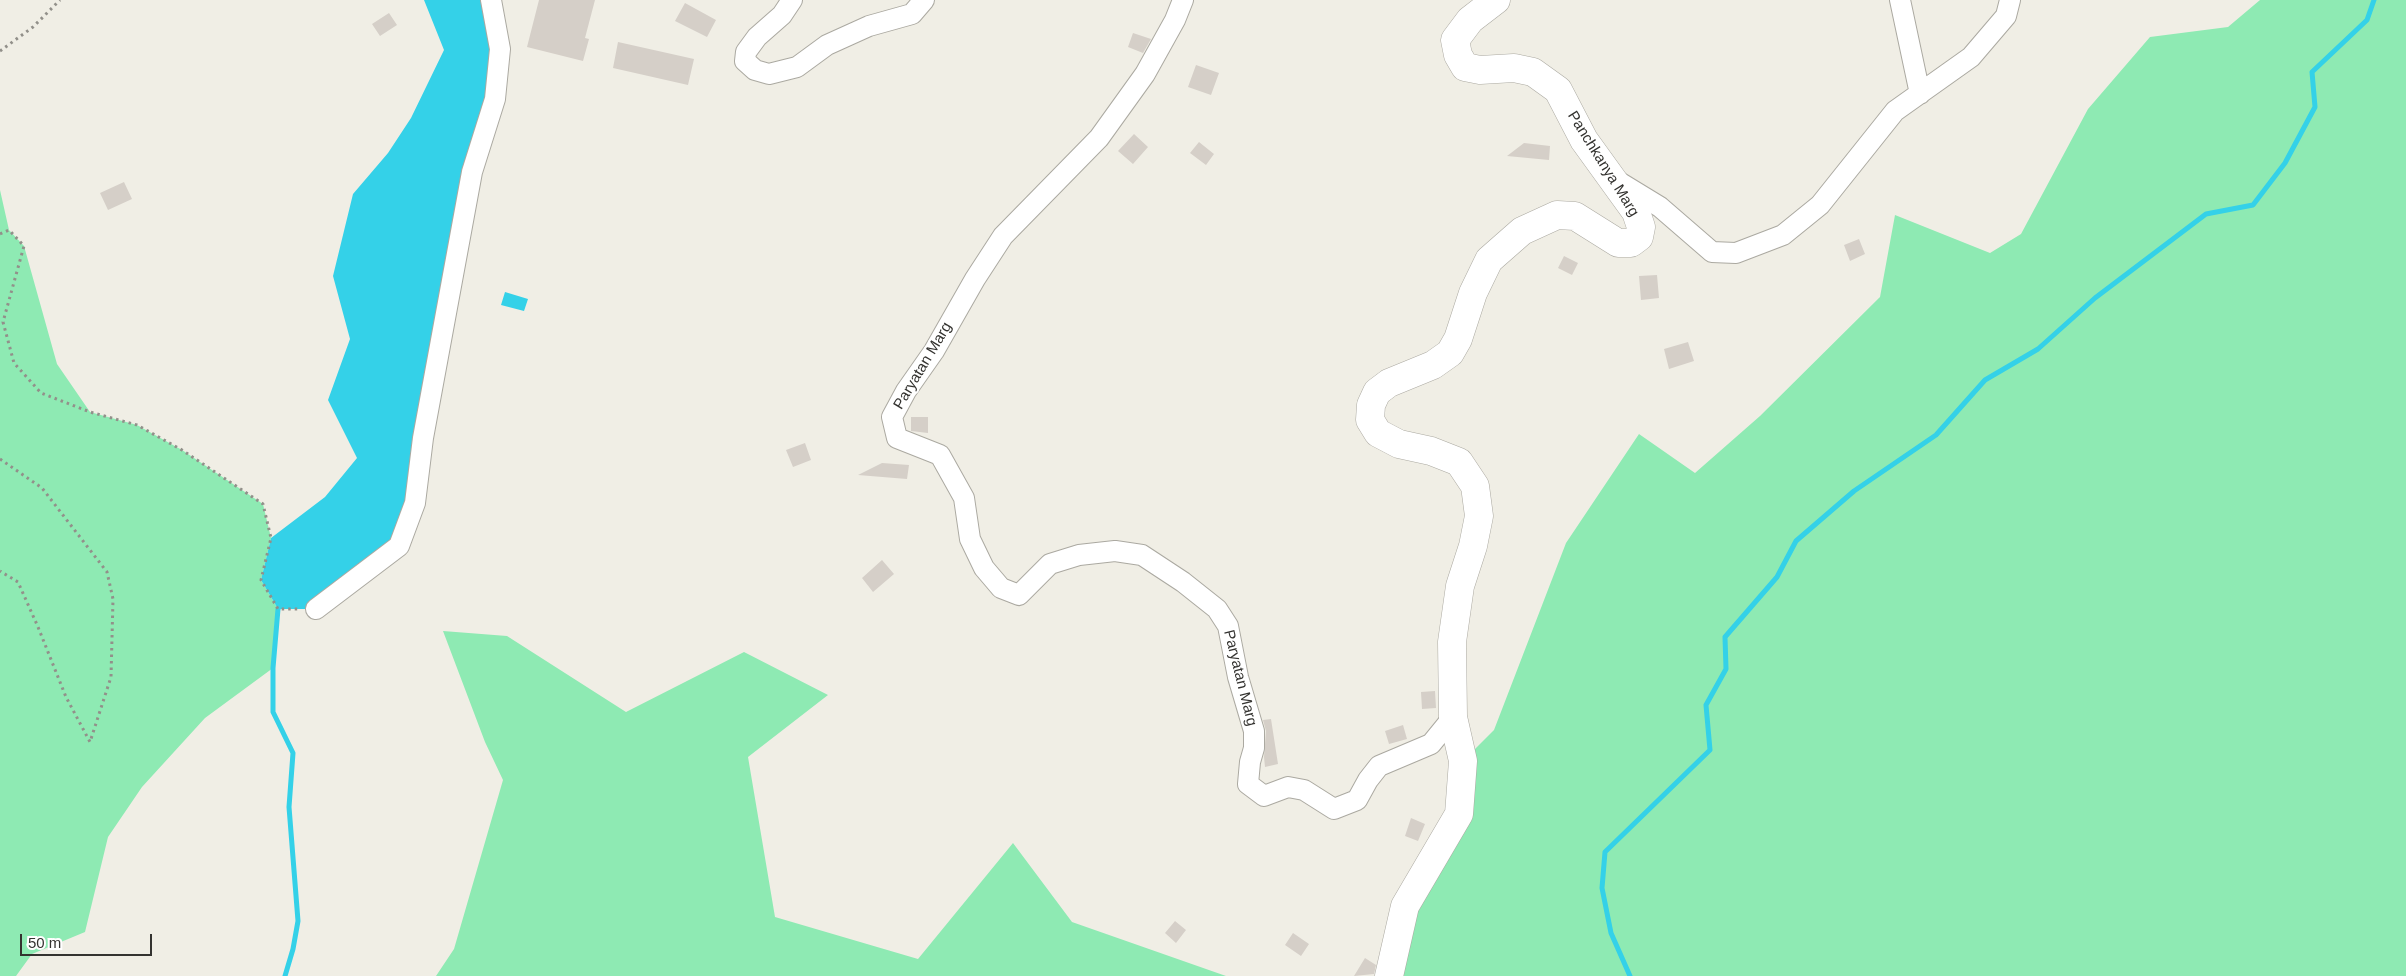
<!DOCTYPE html>
<html>
<head>
<meta charset="utf-8">
<style>
  body { margin:0 }
  #map { position:relative; width:2406px; height:976px; overflow:hidden; background:#f0eee5; font-family:Helvetica,sans-serif }
  canvas { display:block }
  .scale { position:absolute; left:20px; top:934px; width:132px; height:22px; box-sizing:border-box; border:2px solid #343330; border-top:0; padding-left:6px; font-size:15px; line-height:18px; white-space:nowrap; color:#343330; -webkit-text-stroke:4px #fff; paint-order:stroke }
</style>
</head>
<body>
<div id="map">
<canvas width="2406" height="976"></canvas>
<div class="scale">50 m</div>
</div>
<script>
const ctx = document.querySelector('canvas').getContext('2d');
ctx.lineJoin = 'round';
function fillPath(path, color) { ctx.fillStyle = color; ctx.fill(path, 'evenodd'); }
const poly = rows => new Path2D(rows.map(r => 'M' + r).join(''));
function stroke(path, color, width, dash) { ctx.strokeStyle = color; ctx.lineWidth = width; ctx.lineCap = dash ? 'butt' : 'round'; ctx.setLineDash(dash || []); ctx.stroke(path); }
function drawText(font, color, halo, rows, align = 'center') {
  ctx.font = font + ' Helvetica,sans-serif'; ctx.lineWidth = 4; ctx.setLineDash([]); ctx.textBaseline = 'middle'; ctx.strokeStyle = halo; ctx.fillStyle = color; for (const [text, x, y, turn = 0] of rows) {
    ctx.save(); ctx.translate(x, y); ctx.rotate((+turn || 0) * Math.PI / 180); ctx.textAlign = isNaN(turn) ? turn : align; if (halo) ctx.strokeText(text, 0, 0); ctx.fillText(text, 0, 0); ctx.restore();
  }
}
fillPath(poly([
  [2260,0,2406,0,2406,976,1389,976,1459,814,1463,761,1494,730,1566,543,1639,434,1695,473,1760,416,1880,297,1895,215,1990,253,2021,234,2088,109,2150,37,2228,27],
  [0,190,9,230,24,246,57,364,90,412,137,425,182,450,263,504,271,538,261,580,278,609,273,668,205,718,142,787,108,837,85,932,32,954,16,976,0,976],
  [443,631,507,636,626,712,744,652,828,695,748,757,775,917,918,959,1013,843,1072,922,1226,976,436,976,454,949,503,780,485,742]
]), '#8eeab3');
fillPath(poly([
  [424,0,491,0,500,49,399,546,316,609,278,609,261,580,271,538,325,497,357,458,328,400,350,339,333,276,353,194,388,153,411,118,444,50],
  [505,292,528,299,524,311,501,305]
]), '#34d1e8');
stroke(poly([
  [281,604,278,609,273,668,273,712,293,753,289,807,298,921,293,949,285,976],
  [1630,976,1611,933,1602,888,1605,852,1710,750,1706,705,1726,669,1725,637,1777,577,1796,541,1854,491,1936,435,1985,380,2038,349,2095,298,2206,214,2253,205,2285,163,2315,107,2312,72,2367,20,2374,0]
]), '#34d1e8', 5);
fillPath(poly([
  [539,0,595,0,585,38,589,39,583,61,527,47],
  [685,3,716,20,707,37,675,21],
  [389,13,397,25,380,36,372,24],
  [1133,33,1151,39,1143,53,1128,47],
  [618,42,694,59,688,85,613,68],
  [1196,65,1219,73,1211,95,1188,87],
  [1134,134,1148,147,1133,164,1118,151],
  [1199,142,1214,154,1206,165,1190,153],
  [1524,143,1550,146,1549,160,1507,156],
  [124,182,132,199,108,210,100,193],
  [1859,239,1865,254,1850,261,1844,245],
  [1564,256,1578,263,1572,275,1558,268],
  [1657,275,1659,298,1641,300,1639,276],
  [1688,342,1694,361,1669,369,1664,349],
  [911,417,928,417,928,433,911,431],
  [805,443,811,460,793,467,786,450],
  [882,463,909,465,907,479,858,475],
  [882,560,894,574,873,592,862,578],
  [1435,691,1436,708,1422,709,1421,692],
  [1271,719,1278,764,1265,767,1264,757,1266,731,1263,720],
  [1403,725,1407,739,1389,744,1385,731],
  [1411,818,1425,824,1418,841,1405,836],
  [1175,921,1186,930,1176,943,1165,933],
  [1293,933,1309,944,1301,956,1285,945],
  [1365,958,1376,965,1374,974,1354,976]
]), '#d5cfc8');
const street = poly([
  [792,0,782,15,757,37,746,52,745,61,755,70,769,74,797,67,827,45,869,26,912,14,924,0],
  [1183,0,1175,20,1145,74,1099,138,1003,236,975,279,934,351,906,391,892,417,897,438,940,455,964,498,970,539,984,568,1001,588,1019,595,1050,564,1079,555,1115,551,1142,555,1183,582,1217,609,1228,626,1238,677,1254,731,1254,748,1250,762,1248,784,1264,796,1288,787,1304,790,1334,809,1357,800,1368,780,1379,766,1431,744,1453,717],
  [1900,0,1920,94],
  [1619,182,1660,207,1712,252,1736,253,1783,235,1820,205,1895,111,1971,57,2006,16,2010,0],
  [316,609,399,546,415,503,423,438,472,172,495,99,500,49,491,0]
]);
const secondary = poly([
  [1389,976,1405,906,1459,814,1463,761,1453,717,1452,642,1460,586,1473,546,1479,516,1475,486,1459,462,1431,451,1399,444,1378,433,1370,420,1371,405,1377,392,1389,383,1433,365,1450,353,1458,339,1473,293,1489,260,1522,231,1557,215,1575,216,1618,243,1631,243,1639,237,1641,227,1636,212,1584,140,1558,90,1533,72,1514,68,1480,70,1465,67,1458,55,1455,40,1470,20,1496,0]
]);
stroke(street, '#aba9a1', 22);
stroke(secondary, '#aba9a1', 29);
stroke(poly([
  [0,51,33,27,60,0],
  [0,234,9,230,24,246,3,322,14,363,41,393,90,412,137,425,182,450,263,504,271,538,261,580,278,609,299,609],
  [0,459,42,488,107,572,113,599,111,677,90,742,66,697,38,627,18,582,0,571]
]), '#92908a', 3, [2.5, 4]);
stroke(street, '#fff', 20);
stroke(secondary, '#fff', 28);
drawText('15px', '#343330', '#fff', [
  ["Panchkanya Marg",1603,164,58],
  ["Paryatan Marg",923,366,-59],
  ["Paryatan Marg",1240,678,76]
]);
</script>
</body>
</html>
